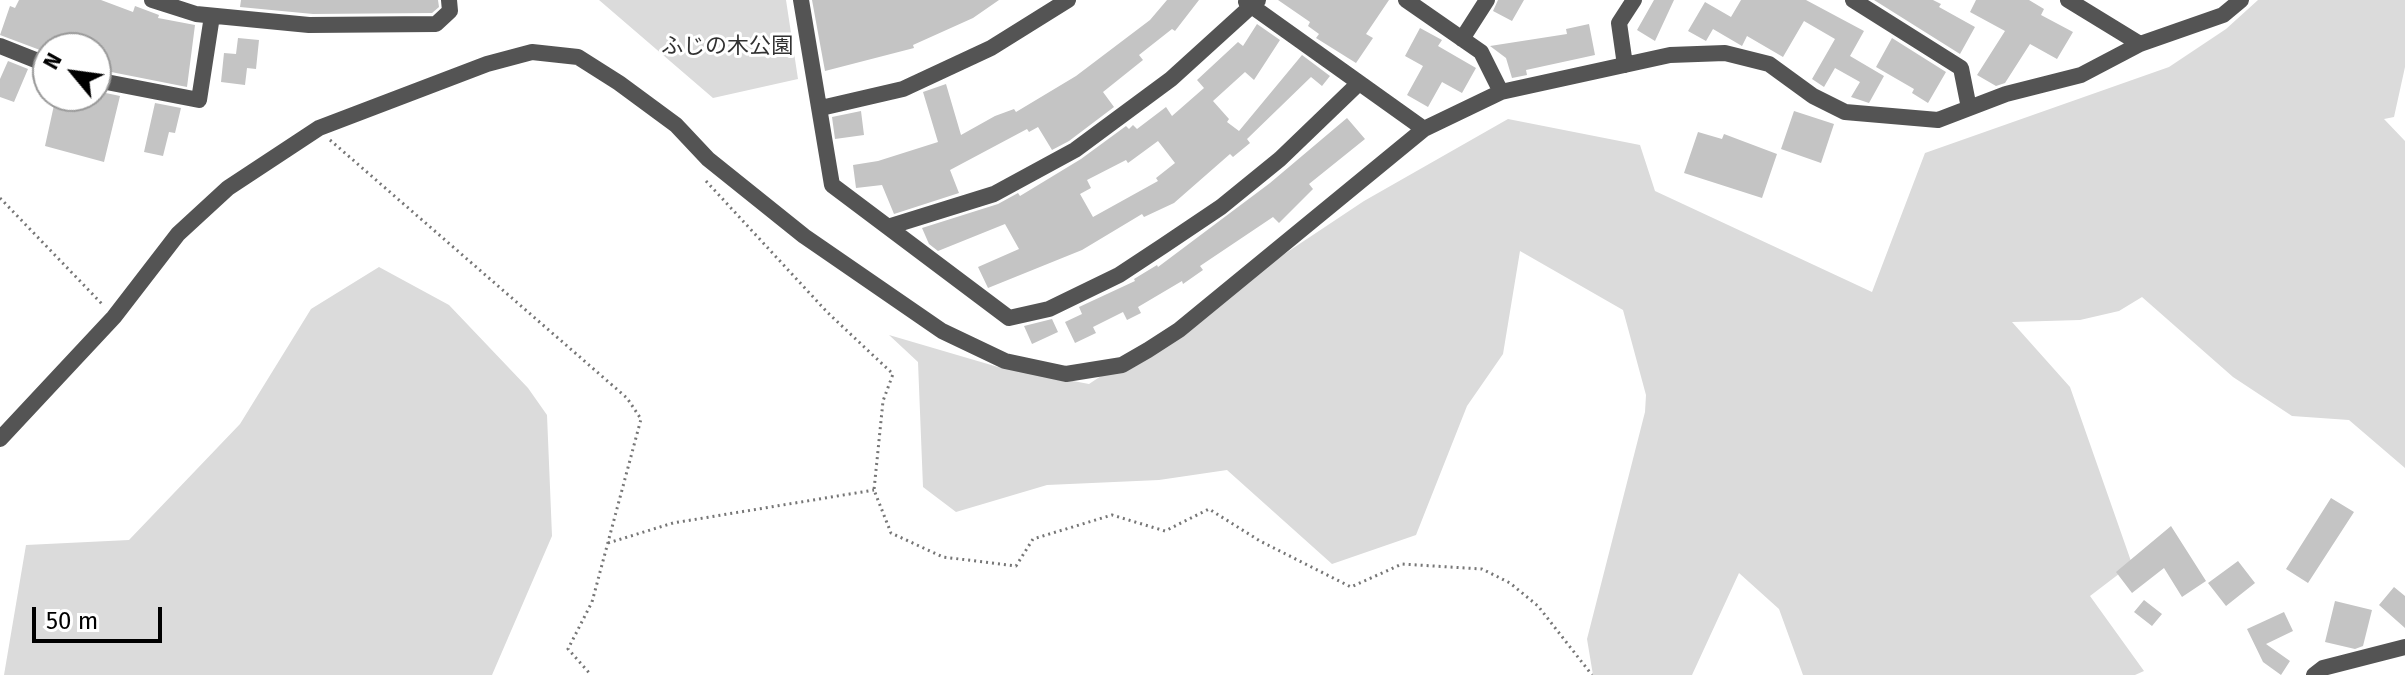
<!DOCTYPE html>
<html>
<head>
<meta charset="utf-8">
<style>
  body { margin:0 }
  #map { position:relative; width:2405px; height:675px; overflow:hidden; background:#fff; font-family:"Fira Sans",sans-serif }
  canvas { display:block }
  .north { position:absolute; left:32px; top:32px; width:80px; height:80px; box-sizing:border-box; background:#fff; border:2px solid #999; border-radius:50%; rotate:299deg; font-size:22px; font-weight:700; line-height:32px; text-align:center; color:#000 }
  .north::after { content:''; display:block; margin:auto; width:28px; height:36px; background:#000; clip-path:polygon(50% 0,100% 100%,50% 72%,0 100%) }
  .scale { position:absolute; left:32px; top:607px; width:130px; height:36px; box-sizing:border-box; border:4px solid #000; border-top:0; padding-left:10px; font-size:24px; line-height:28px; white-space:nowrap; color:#000; -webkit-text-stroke:6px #fff; paint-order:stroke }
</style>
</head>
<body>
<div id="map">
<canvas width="2405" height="675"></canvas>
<div class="north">N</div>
<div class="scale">50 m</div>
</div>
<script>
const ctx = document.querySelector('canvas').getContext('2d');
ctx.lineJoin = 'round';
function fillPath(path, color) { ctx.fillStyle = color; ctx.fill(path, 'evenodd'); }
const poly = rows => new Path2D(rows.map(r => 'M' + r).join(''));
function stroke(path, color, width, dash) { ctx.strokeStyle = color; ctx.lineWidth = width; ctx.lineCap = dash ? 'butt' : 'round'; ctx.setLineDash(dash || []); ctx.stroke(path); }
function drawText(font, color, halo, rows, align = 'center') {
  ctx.font = font + ' "Fira Sans","Noto Sans JP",sans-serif'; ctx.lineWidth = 6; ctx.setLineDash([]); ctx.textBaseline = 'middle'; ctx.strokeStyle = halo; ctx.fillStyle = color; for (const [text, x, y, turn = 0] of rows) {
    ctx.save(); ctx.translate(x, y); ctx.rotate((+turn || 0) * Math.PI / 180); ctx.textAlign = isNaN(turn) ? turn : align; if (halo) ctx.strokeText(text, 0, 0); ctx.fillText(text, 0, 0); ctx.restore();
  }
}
fillPath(poly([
  [599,0,786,0,798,79,713,98],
  [2258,0,2405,0,2405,67,2394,117,2384,119,2405,141,2405,468,2349,420,2292,416,2233,377,2142,297,2119,311,2080,320,2012,322,2070,387,2132,564,2090,596,2144,671,2135,675,1803,675,1779,609,1739,573,1692,675,1593,675,1587,639,1645,412,1646,395,1623,310,1520,251,1503,354,1467,406,1416,535,1332,564,1227,470,1159,480,1047,485,956,512,923,487,918,362,889,335,998,367,1089,384,1364,201,1508,119,1640,145,1655,191,1872,292,1925,153,2169,67,2226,29],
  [379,267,449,305,528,388,547,415,552,536,492,675,4,675,26,545,129,540,240,424,311,309]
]), '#dbdbdb');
fillPath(poly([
  [19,0,101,0,133,12,135,6,159,15,158,18,195,25,187,87,96,69,104,48,48,48,48,53,0,35,10,6,15,8],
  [241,0,438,0,439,7,432,13,313,14,240,7],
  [812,0,999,0,973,18,913,45,914,48,825,71],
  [1167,0,1199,0,1175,31,1172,29,1139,55,1143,60,1103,92,1114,107,1069,141,1052,150,1038,127,1029,132,1027,129,950,170,959,193,894,214,882,185,856,188,853,165,878,161,938,142,923,92,946,84,961,135,995,116,1014,109,1016,112,1076,76,1150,20],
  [1278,0,1389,0,1366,34,1373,38,1356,63,1316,38,1319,34,1308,26,1310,22],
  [1498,0,1524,0,1512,21,1493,11],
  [1654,0,1674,0,1655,41,1637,30],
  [1741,0,1806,0,1864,31,1850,56,1884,76,1869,103,1851,97,1860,82,1835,68,1824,87,1812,79,1835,39,1804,21,1783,57,1747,36,1742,46,1713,29,1706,41,1688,31,1705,2,1731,17],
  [1874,0,1933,0,1941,4,1939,7,1975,27,1960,54],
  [1976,0,2029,0,2044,9,2041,15,2073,32,2057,59,2030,44,2005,83,1996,86,1977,75,2005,31,1970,12],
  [1257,24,1280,40,1254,80,1245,72,1213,101,1229,119,1227,122,1239,131,1302,55,1330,76,1322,86,1311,77,1247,139,1250,143,1233,157,1230,154,1174,203,1144,217,1142,214,1082,250,988,288,978,267,1019,249,1005,224,938,251,929,244,922,228,998,204,1018,193,1020,196,1081,159,1126,126,1129,129,1133,125,1137,129,1166,107,1172,116,1204,88,1197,80,1238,42,1243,46],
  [1158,141,1175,163,1156,178,1158,181,1093,217,1080,194,1091,188,1087,180,1126,160,1128,163],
  [1589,24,1595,55,1526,70,1527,75,1512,78,1506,58,1490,46,1567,34,1566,29],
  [1420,28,1442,40,1438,46,1476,68,1462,93,1442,82,1428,107,1407,95,1423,66,1405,56],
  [238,38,259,40,256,69,247,68,245,85,221,82,224,53,236,54],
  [1892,38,1946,72,1928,103,1912,93,1914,89,1876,67],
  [8,61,28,69,14,102,0,97,0,79],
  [101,92,120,96,104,162,45,146,56,96,100,96],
  [155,103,181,108,175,133,169,132,163,156,144,152],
  [861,111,864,135,835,139,832,117],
  [1794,111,1834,124,1821,163,1781,149],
  [1347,118,1365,139,1309,184,1313,189,1279,223,1273,217,1200,266,1203,270,1183,284,1182,281,1138,307,1141,313,1127,320,1123,312,1093,327,1096,333,1075,343,1065,322,1082,314,1079,307,1135,281,1134,279,1157,265,1158,267,1270,183],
  [1698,132,1722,139,1724,134,1777,154,1762,198,1684,173],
  [1052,319,1058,332,1032,344,1024,326],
  [2331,498,2354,512,2308,583,2286,569],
  [2171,526,2206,581,2182,597,2164,568,2132,593,2116,572],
  [2238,561,2255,583,2226,606,2208,583],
  [2394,587,2405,596,2405,628,2379,605],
  [2144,600,2162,614,2152,626,2134,612],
  [2335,601,2372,610,2363,646,2355,649,2325,642],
  [2284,612,2293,631,2266,644,2290,661,2281,675,2263,662,2247,629]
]), '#c4c4c4');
stroke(poly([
  [330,140,627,398,641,419,592,602,568,649,591,675],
  [706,181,827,312,893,374,883,401,874,490,891,533,943,557,1016,566,1033,539,1112,515,1165,531,1209,509,1260,541,1351,587,1402,564,1482,569,1510,583,1538,606,1592,675],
  [0,198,103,305],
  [608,543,673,523,874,490]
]), '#767676', 3, [2, 4]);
stroke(poly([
  [152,0,196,14,309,25,436,24,450,11,449,0],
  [801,0,832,185,1009,318,1049,309,1119,275,1163,246,1221,207,1280,159,1359,83],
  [1406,0,1481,52,1501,92],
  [1853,0,1961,68,1969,108],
  [2068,0,2140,44],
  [1246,2,1424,129],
  [1462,39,1487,0],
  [0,46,48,65],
  [1625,65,1619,23,1634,0],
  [96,80,199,100,212,16],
  [821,108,903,89,991,48,1068,0],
  [888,227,994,194,1075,150,1171,79,1258,0],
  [0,439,114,317,178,234,228,188,319,128,487,64,532,52,578,57,619,83,676,125,708,159,804,236,942,331,1005,361,1066,374,1122,365,1148,350,1179,330,1424,129,1501,92,1670,55,1725,53,1769,64,1813,96,1845,112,1938,120,2006,94,2081,75,2140,44,2223,15,2241,0],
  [2314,675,2323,668,2405,647]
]), '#545454', 16);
drawText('22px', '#323232', '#fff', [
  ["ふじの木公園",727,47]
]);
</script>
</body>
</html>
